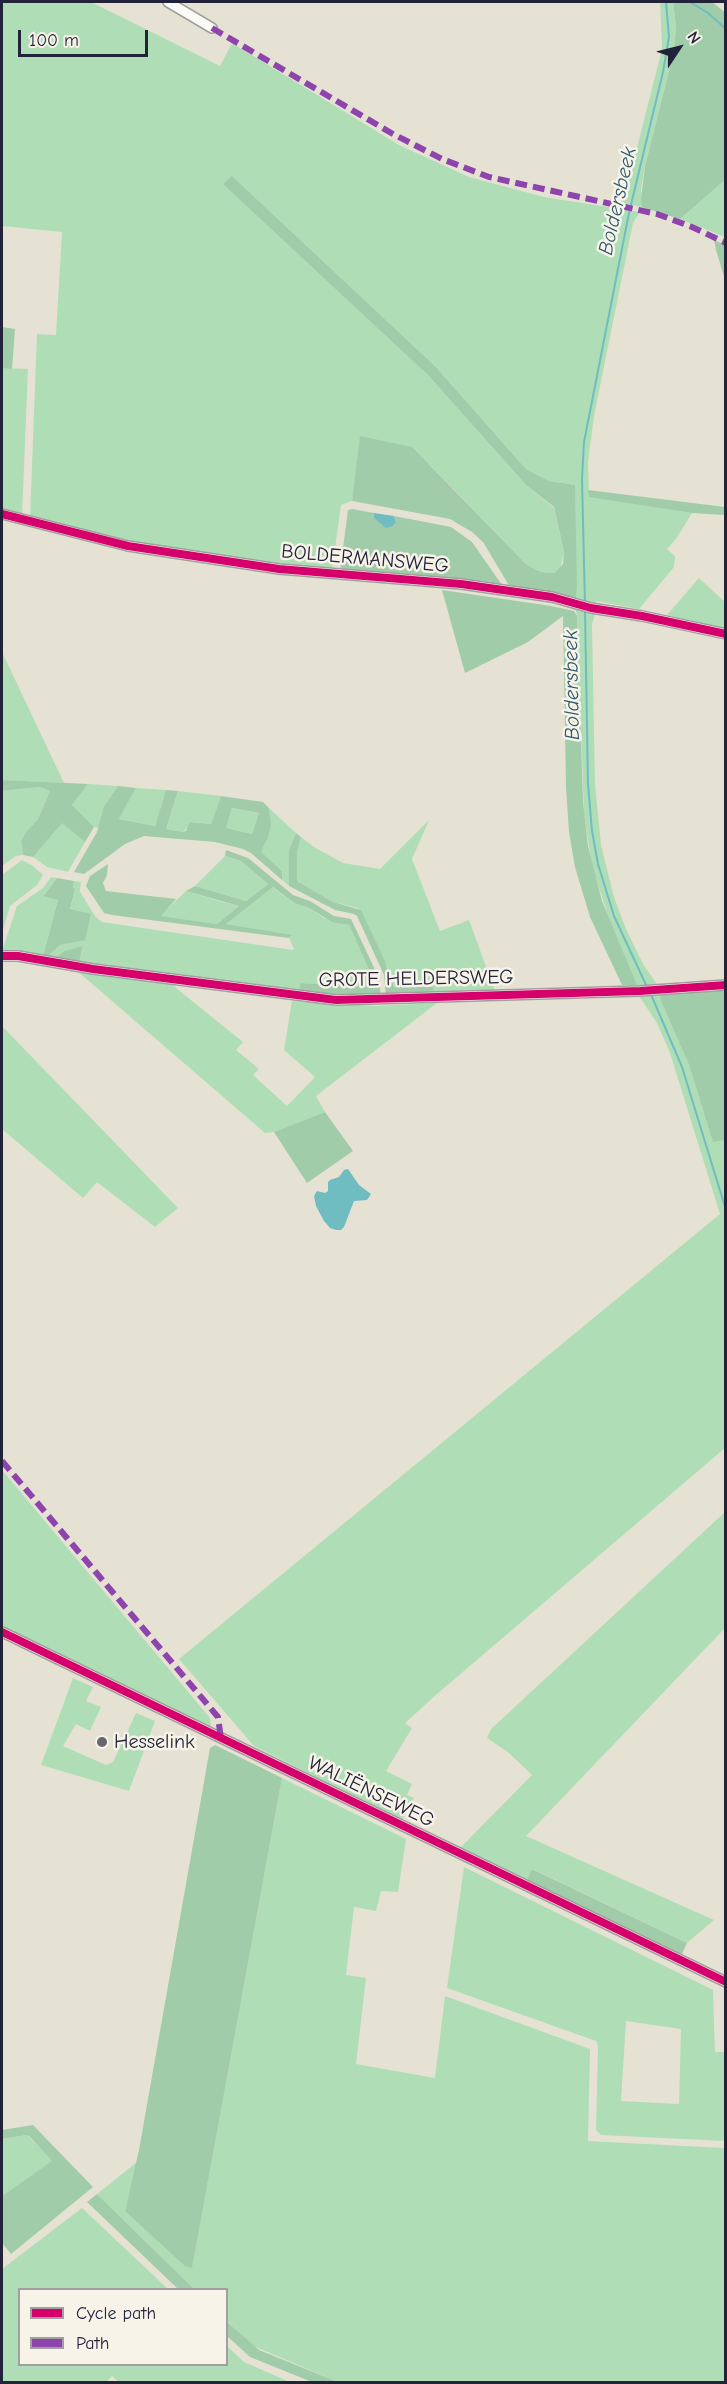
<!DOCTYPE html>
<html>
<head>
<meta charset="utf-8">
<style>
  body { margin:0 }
  #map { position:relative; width:727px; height:2384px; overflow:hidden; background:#e6e2d3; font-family:"Comic Neue",sans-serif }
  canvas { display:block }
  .frame { position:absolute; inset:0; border:3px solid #22223b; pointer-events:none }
  .legend { position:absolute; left:18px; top:2288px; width:210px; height:78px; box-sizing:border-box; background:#f7f3e8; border:2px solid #a29fa3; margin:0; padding:8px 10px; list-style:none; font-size:18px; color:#22223b }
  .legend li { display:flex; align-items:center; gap:12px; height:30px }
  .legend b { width:30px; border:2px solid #a29fa3 }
  .north { position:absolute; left:649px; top:18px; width:60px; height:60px; -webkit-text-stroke:4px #f7f3e8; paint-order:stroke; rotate:55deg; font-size:16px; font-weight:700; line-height:24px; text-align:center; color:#22223b }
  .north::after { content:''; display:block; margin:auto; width:21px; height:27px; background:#22223b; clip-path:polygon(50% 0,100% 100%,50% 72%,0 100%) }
  .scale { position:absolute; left:18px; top:30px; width:130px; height:27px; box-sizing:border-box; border:3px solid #22223b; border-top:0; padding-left:8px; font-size:18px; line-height:21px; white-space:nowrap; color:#22223b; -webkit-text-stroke:4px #f7f3e8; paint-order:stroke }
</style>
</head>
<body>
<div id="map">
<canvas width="727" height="2384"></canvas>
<div class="frame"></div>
<ul class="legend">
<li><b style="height:8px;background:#d6006c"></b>Cycle path</li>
<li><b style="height:8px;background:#8e44ad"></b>Path</li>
</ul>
<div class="north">N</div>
<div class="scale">100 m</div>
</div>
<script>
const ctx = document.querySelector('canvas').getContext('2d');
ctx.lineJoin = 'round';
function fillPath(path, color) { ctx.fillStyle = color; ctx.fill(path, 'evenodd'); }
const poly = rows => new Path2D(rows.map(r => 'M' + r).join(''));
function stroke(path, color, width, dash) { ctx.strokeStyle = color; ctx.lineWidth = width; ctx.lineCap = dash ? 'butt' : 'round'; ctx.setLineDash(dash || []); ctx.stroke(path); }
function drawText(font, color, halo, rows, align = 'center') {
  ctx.font = font + ' "Comic Neue",sans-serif'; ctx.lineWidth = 5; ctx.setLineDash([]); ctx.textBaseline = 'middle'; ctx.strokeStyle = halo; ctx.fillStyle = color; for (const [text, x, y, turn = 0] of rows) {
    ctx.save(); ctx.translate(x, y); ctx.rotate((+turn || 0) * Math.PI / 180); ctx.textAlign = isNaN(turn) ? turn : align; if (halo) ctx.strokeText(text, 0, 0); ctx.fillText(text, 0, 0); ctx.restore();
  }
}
fillPath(poly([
  [2,2,91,2,220,66,232,43,399,145,469,177,544,197,640,212,633,223,594,416,588,462,589,496,692,513,676,539,667,549,675,556,674,567,639,609,596,601,595,605,575,601,575,485,549,481,526,469,435,366,232,176,427,374,526,485,554,508,564,552,560,570,555,573,548,573,538,571,526,564,430,465,361,436,352,501,341,505,332,570,292,567,113,539,30,518,37,334,56,335,62,232,2,226],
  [660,2,673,2,676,27,674,51,645,166,641,189,642,207,620,203,627,187,662,49],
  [725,180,725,237,680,219],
  [2,368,28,369,22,516,2,510],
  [699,578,725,602,725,629,667,615],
  [575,607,596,611,592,624,595,784,601,845,614,897,626,929,643,964,659,987,638,988,609,919,592,865,584,814,577,616],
  [2,652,64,783,2,780],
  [88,784,118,786,104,806,99,828,94,827,71,806],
  [40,787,50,791,38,819,26,832,21,841,23,855,16,856,3,865,2,859,2,791],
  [136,788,166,790,155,826,119,819],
  [178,791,221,796,211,824,193,822,183,832,166,829],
  [232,808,259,813,252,834,226,828],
  [269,808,296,833,289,850,289,886,282,880,282,871,260,852,265,844,270,817],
  [429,820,412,859,440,931,469,920,495,991,435,994,432,985,394,987,391,975,358,908,333,902,297,881,297,853,301,837,314,847,343,863,380,869],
  [62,822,85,842,68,872,47,867,33,857],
  [225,856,241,861,268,884,246,901,195,886],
  [22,860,33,866,43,875,37,885,10,906,2,933,2,875],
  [51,877,57,878,43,895,58,900,43,956,2,951,17,906,43,888],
  [74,881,81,882,80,891,82,895,95,916,102,922,293,950,294,949,289,938,292,936,225,924,272,887,296,904,309,908,324,918,349,925,373,979,374,987,300,983,299,993,124,969,79,962,83,947,59,955,55,958,47,957,60,945,85,939,70,910,75,889,73,889],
  [186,891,219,901,239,906,217,924,160,916],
  [76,970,171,984,243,1042,236,1050,259,1069,253,1075,287,1106,315,1077,284,1050,292,1001,376,1006,437,1003,316,1096,325,1112,274,1132,265,1133],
  [662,991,661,998,689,1065,713,1141,725,1140,725,1448,437,1694,405,1723,412,1728,386,1771,412,1784,407,1795,414,1798,402,1820,254,1746,179,1659,720,1214,670,1053,657,1023,637,993],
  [2,1026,178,1208,155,1227,97,1182,83,1198,2,1129],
  [2,1470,210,1718,211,1727,2,1626],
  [725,1512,725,1628,526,1836,714,1920,687,1943,533,1869,527,1880,460,1848,532,1775,509,1753,487,1738,491,1729],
  [73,1678,93,1687,86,1701,101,1707,90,1731,76,1724,63,1746,106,1765,113,1762,136,1713,155,1721,129,1791,41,1765],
  [282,1778,406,1839,398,1892,381,1891,376,1911,354,1907,346,1975,366,1978,356,2064,435,2078,445,1996,590,2049,588,2141,725,2148,725,2382,338,2382,251,2345,227,2321,226,2290,194,2289,97,2194,137,2162,125,2211,192,2267],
  [464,1867,713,1990,715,2052,725,2052,725,2141,601,2135,596,2130,598,2046,596,2041,447,1988],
  [626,2021,681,2029,679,2104,621,2101],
  [27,2135,53,2161,2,2196,2,2139],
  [82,2208,168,2289,20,2290,20,2364,226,2364,227,2346,244,2362,290,2382,119,2382,112,2376,106,2382,2,2382,2,2269]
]), '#afdeb6');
fillPath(poly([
  [673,2,712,2,726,13,725,180,680,219,642,207,641,199,645,166,674,51,676,27],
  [232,176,435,366,526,469,549,481,575,485,577,588,575,601,510,587,483,542,472,532,450,519,352,501,360,436,412,447,526,564,538,571,548,573,555,573,563,564,564,552,554,507,526,485,427,374,223,184],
  [714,240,725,245,725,280,716,250],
  [2,327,15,329,12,369,2,368],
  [588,490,725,507,725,515,692,513,589,497],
  [352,509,374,513,374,518,393,526,396,522,394,516,451,527,472,542,502,585,449,579,340,571,348,510],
  [442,590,551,606,574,611,577,616,583,802,588,846,602,901,637,985,622,985,590,917,575,867,569,832,566,787,563,616,528,642,465,673],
  [2,780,88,784,72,805,94,827,85,842,62,823,33,857,23,855,21,841,26,832,38,819,50,791,40,787,2,791],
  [118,786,136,788,119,819,155,826,166,790,178,791,166,829,183,832,186,831,190,822,211,824,221,796,263,802,269,808,271,825,268,837,261,852,282,871,282,880,251,853,243,849,215,842,144,836,125,844,84,874,74,872,97,832,104,806],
  [232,808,259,813,252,834,226,828],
  [296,833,301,837,297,853,297,881,333,902,361,910,384,959,394,987,432,985,435,994,386,997,384,975,357,916,354,914,335,910,289,886,289,850],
  [226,850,248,858,293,895,310,901,334,916,351,919,379,978,381,997,299,993,300,983,374,987,373,979,349,925,332,922,309,908,296,904,273,887,226,924,292,935,289,938,112,915,104,913,86,886,90,876,108,864,107,875,103,883,106,891,176,899,161,916,217,924,239,906,186,891,195,886,246,901,268,884,241,861,225,856],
  [57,878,74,881,73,888,75,889,70,909,91,914,85,940,60,945,47,957,43,956,58,900,43,896],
  [83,946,79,962,55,958,65,951],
  [722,988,726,998,725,1140,713,1142,689,1065,660,998,662,991],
  [325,1112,353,1151,307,1183,274,1132],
  [215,1745,282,1778,192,2268,185,2266,125,2211,139,2150,210,1748],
  [532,1869,687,1943,681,1956,527,1880],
  [33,2125,93,2187,11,2254,2,2243,2,2196,52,2161,30,2137,27,2135,2,2139,2,2130],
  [97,2194,194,2289,178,2289,87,2202],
  [226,2321,259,2350,338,2382,312,2382,250,2357,227,2336]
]), '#a1cca9');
fillPath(poly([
  [374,513,394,516,396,522,393,526,386,528,374,518],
  [348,1169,359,1185,371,1194,367,1200,354,1201,344,1227,341,1230,336,1230,330,1228,324,1221,316,1206,314,1196,317,1191,325,1193,328,1191,328,1182,330,1180,339,1177,344,1170]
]), '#6fbcc1');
stroke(poly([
  [690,2,708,13,726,29],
  [585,605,582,479,584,442,629,213,663,72,669,37,666,2],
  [585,610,588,784,592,831,598,864,614,916,647,987],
  [650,992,682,1067,726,1210]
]), '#6fbcc1', 2);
const minor = poly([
  [168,2,212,28],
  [2,514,128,546,279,569,461,584,552,597,591,608,642,616,726,634],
  [2,956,18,956,93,969,336,1000,640,991,726,985],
  [2,1632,726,1982]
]);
stroke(minor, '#a29f9a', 12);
stroke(minor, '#fbfbf8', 9);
stroke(poly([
  [212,28,393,134,442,159,489,177,657,214,692,227,726,243],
  [2,1461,218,1717,221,1739]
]), '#8e44ad', 6, [12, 6]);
stroke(poly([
  [2,514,128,546,279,569,461,584,552,597,591,608,642,616,726,634],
  [2,956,18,956,93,969,336,1000,640,991,726,985],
  [2,1632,726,1982]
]), '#d6006c', 8);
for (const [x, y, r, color] of [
  [102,1742,6,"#676570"]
]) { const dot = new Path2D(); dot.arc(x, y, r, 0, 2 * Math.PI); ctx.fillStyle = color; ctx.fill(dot); stroke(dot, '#f7f3e8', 2); }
drawText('20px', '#22223b', '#f7f3e8', [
  ["BOLDERMANSWEG",365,559,5],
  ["GROTE HELDERSWEG",416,979,-1],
  ["WALIËNSEWEG",371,1792,26]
]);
drawText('20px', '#22223b', '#f7f3e8', [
  ["Hesselink",114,1742]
], 'left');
drawText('italic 21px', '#2c596d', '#f7f3e8', [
  ["Boldersbeek",618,201,-77],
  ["Boldersbeek",572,685,-91]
]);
</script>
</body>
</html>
